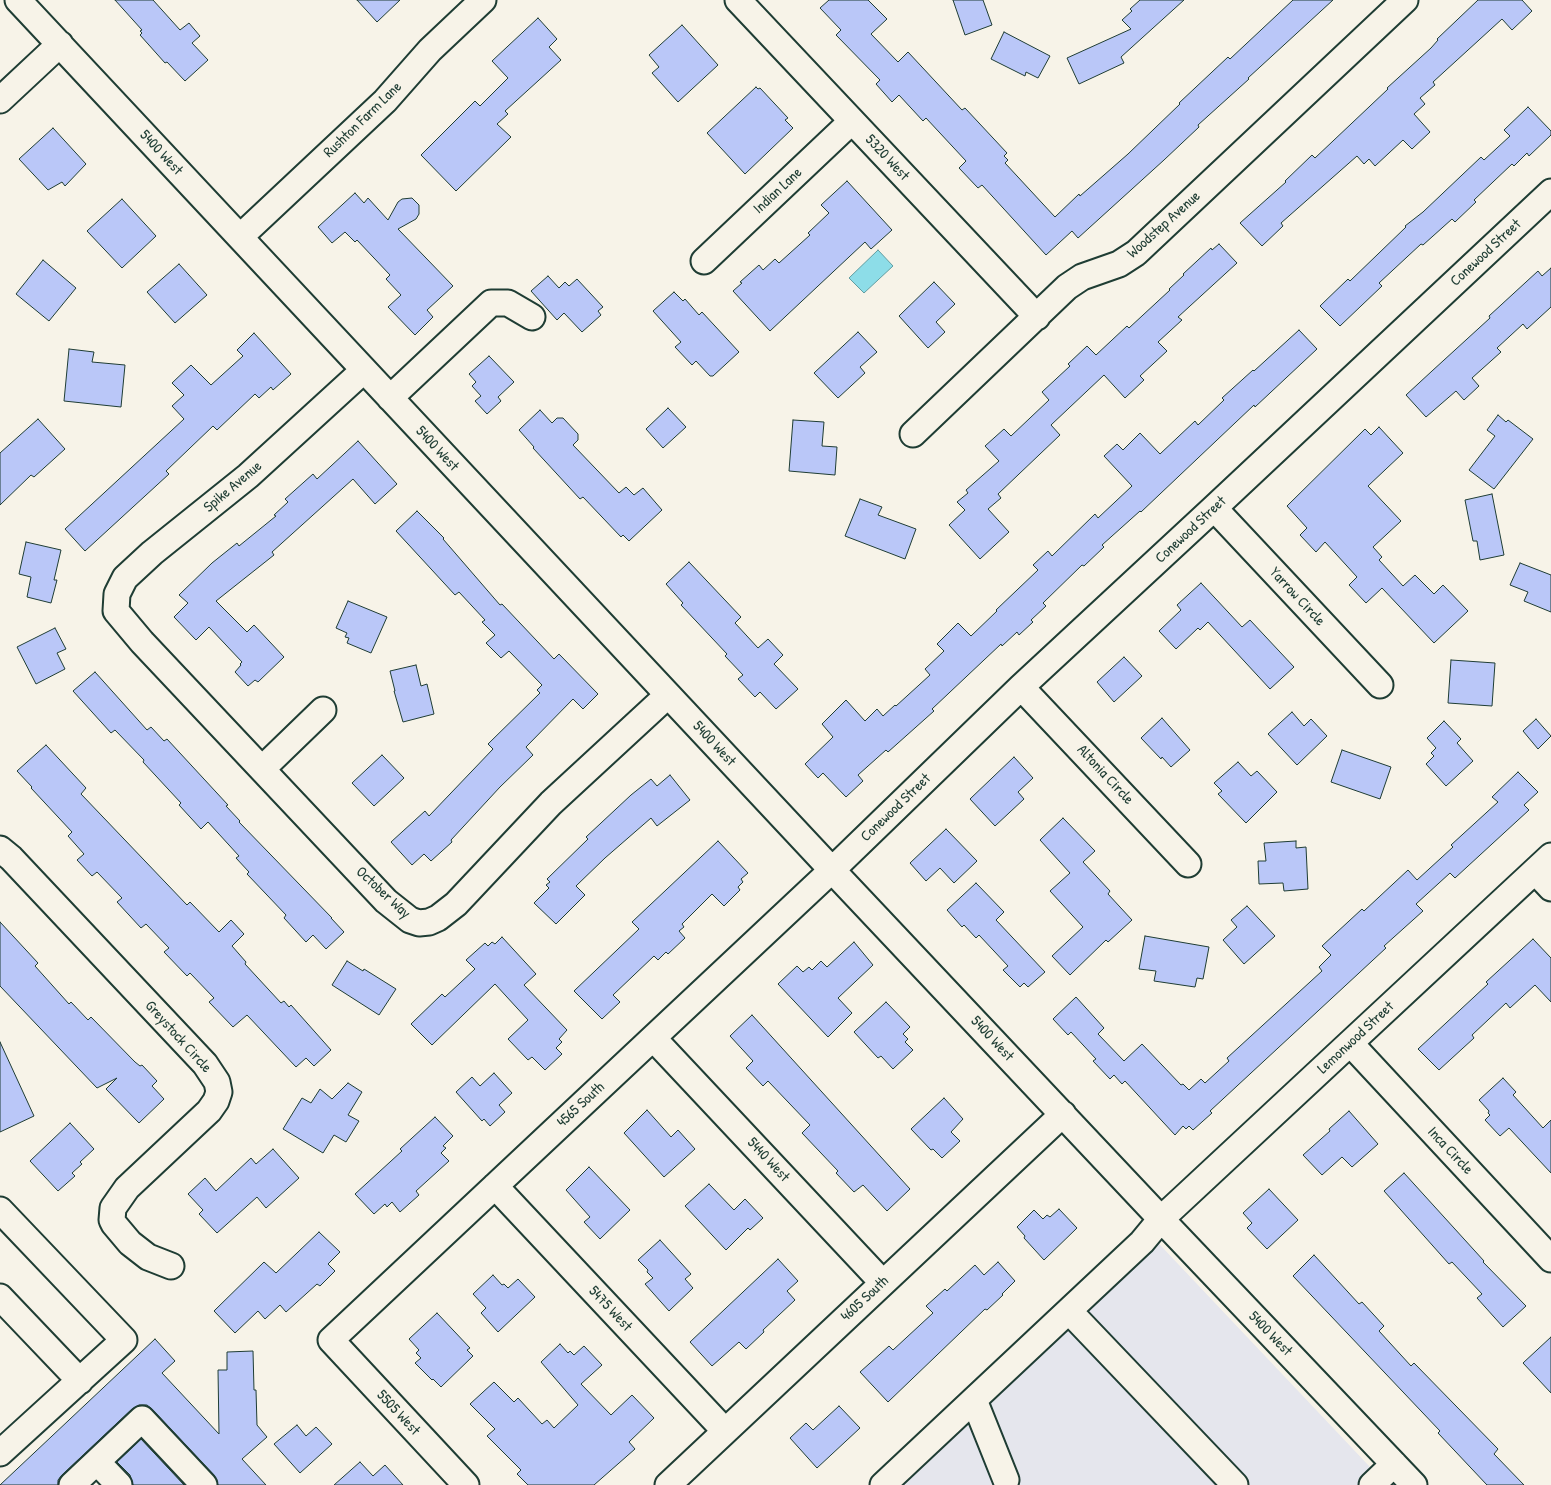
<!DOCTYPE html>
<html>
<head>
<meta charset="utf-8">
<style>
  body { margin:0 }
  canvas { display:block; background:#f7f3e8 }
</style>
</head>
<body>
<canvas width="1551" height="1485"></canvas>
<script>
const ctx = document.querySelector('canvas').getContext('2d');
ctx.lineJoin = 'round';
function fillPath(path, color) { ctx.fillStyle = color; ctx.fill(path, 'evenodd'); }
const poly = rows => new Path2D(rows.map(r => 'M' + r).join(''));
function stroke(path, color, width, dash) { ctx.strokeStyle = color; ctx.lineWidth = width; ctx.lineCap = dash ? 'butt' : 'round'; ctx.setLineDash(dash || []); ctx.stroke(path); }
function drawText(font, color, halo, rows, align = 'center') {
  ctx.font = font + ' "Patrick Hand",sans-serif'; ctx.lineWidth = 4; ctx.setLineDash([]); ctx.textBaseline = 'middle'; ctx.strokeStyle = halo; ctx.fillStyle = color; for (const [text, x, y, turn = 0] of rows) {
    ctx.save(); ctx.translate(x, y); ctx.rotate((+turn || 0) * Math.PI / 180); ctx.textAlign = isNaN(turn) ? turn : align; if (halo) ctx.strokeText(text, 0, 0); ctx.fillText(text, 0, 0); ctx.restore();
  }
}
fillPath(poly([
  [1145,1229,1387,1485,872,1485]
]), '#e5e6ed');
const water = poly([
  [878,250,893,266,864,293,849,278,878,250]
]);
fillPath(water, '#8ddde8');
stroke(water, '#619da0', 1);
const building = poly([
  [115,0,153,0,180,30,189,23,200,36,192,43,208,60,185,81,167,62,165,63,140,35,142,33,140,31,142,30,115,0],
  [357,0,400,0,377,22,357,0],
  [829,0,868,0,887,19,871,34,898,62,908,52,962,110,965,108,1007,153,1004,156,1008,160,1005,163,1055,217,1079,194,1080,196,1128,154,1180,104,1179,103,1228,57,1230,59,1293,0,1333,0,1248,78,1249,79,1198,125,1199,127,1164,160,1078,238,1072,231,1046,255,982,185,978,188,959,168,966,161,926,118,923,121,899,95,892,102,876,84,880,80,836,35,841,30,820,8,829,0],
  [953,0,983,0,992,25,965,35,953,0],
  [1140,0,1184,0,1121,57,1124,63,1079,84,1067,58,1131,29,1122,20,1132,11,1130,9,1140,0],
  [1478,0,1522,0,1532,11,1512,30,1502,19,1433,82,1435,85,1420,98,1425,104,1414,114,1430,132,1412,149,1403,140,1375,166,1369,159,1364,164,1357,156,1281,223,1283,226,1262,246,1240,223,1286,182,1285,181,1312,155,1315,158,1388,89,1387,88,1431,48,1438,40,1437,39,1478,0],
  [538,18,557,39,549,47,561,60,505,111,508,114,497,124,511,137,456,191,421,155,475,101,480,106,508,78,492,61,538,18],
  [682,25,718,65,678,102,652,73,659,67,649,55,682,25],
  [1004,32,1050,56,1038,78,1026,72,1025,76,991,59,1004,32],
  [756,87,758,89,760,88,788,118,785,120,793,128,745,174,707,133,756,87],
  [1528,107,1551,131,1551,135,1529,156,1527,153,1514,166,1512,164,1474,200,1476,202,1455,222,1452,219,1423,245,1421,244,1379,283,1382,286,1340,326,1320,306,1348,279,1350,281,1406,227,1405,226,1423,212,1481,157,1484,160,1510,136,1504,130,1528,107],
  [53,128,86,164,65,186,62,182,48,190,19,159,53,128],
  [847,181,892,230,871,249,865,242,770,331,733,291,742,283,740,282,759,265,763,270,775,259,779,263,810,235,808,233,829,213,821,205,847,181],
  [355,193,364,203,368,198,388,220,398,202,402,199,412,198,419,205,419,214,416,219,398,229,453,286,427,310,433,317,415,335,388,307,401,295,386,279,390,275,357,240,355,242,345,232,332,243,318,227,355,193],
  [122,199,156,236,122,268,87,231,122,199],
  [1219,244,1237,263,1178,317,1182,320,1158,342,1167,351,1140,376,1144,380,1125,398,1104,375,1051,425,1060,435,998,494,1001,498,988,509,1009,532,980,559,949,525,965,510,957,502,968,493,966,490,999,461,985,446,1004,429,1011,436,1049,400,1042,392,1070,366,1068,364,1087,346,1096,355,1127,326,1129,328,1170,290,1169,289,1184,275,1183,274,1211,248,1212,250,1219,244],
  [43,260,76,288,49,321,16,294,43,260],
  [179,264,207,295,175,323,147,292,179,264],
  [1551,268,1551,307,1527,329,1523,324,1497,348,1501,352,1472,378,1479,386,1464,400,1456,391,1426,417,1406,395,1432,371,1490,318,1489,316,1538,271,1542,276,1551,268],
  [548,276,559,288,565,282,569,286,577,279,603,307,598,311,601,315,582,332,564,313,557,320,531,291,548,276],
  [934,282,955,304,936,322,945,332,928,348,899,316,934,282],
  [674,292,683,301,685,299,699,315,702,312,739,352,713,376,710,376,696,361,692,365,675,347,681,342,653,311,674,292],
  [1299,330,1317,349,1255,407,1254,405,1141,512,1140,511,1102,545,1104,547,1084,566,1082,565,1043,603,1046,606,1031,620,1033,622,1019,635,1017,632,1002,646,1001,644,932,709,934,711,888,752,886,750,858,775,863,781,846,797,823,773,818,778,805,764,833,737,822,724,846,700,865,721,877,709,883,716,895,705,896,706,930,675,925,669,944,651,937,644,958,623,971,636,997,611,996,610,1038,570,1033,565,1048,551,1052,556,1095,514,1098,518,1132,486,1104,456,1117,444,1123,450,1140,433,1160,454,1195,421,1198,425,1224,400,1222,398,1253,370,1254,371,1299,330],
  [858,332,877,352,860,367,865,373,838,398,814,373,858,332],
  [254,333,291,374,273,390,271,387,259,398,255,394,217,430,213,426,166,471,169,474,85,551,65,529,184,419,172,406,184,395,172,383,191,365,211,385,243,356,237,350,254,333],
  [69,349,94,352,92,362,125,365,121,407,64,401,69,349],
  [489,356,514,382,498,397,501,401,487,414,475,401,481,396,472,386,476,382,469,374,489,356],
  [668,408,686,427,663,448,646,429,668,408],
  [540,410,552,423,557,418,563,418,578,434,578,440,573,445,619,493,626,487,634,495,643,488,662,510,629,541,623,535,621,537,583,497,580,499,533,448,534,447,519,430,540,410],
  [1498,415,1506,422,1508,420,1533,439,1494,489,1469,470,1495,436,1487,430,1498,415],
  [38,419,65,449,34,477,31,475,0,505,0,453,38,419],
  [793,420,824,422,822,446,837,447,835,475,789,471,793,420],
  [1379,427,1403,453,1368,486,1401,521,1373,547,1382,557,1379,560,1403,586,1415,575,1434,594,1443,585,1468,611,1434,643,1382,588,1366,603,1349,585,1357,577,1325,542,1316,552,1300,535,1307,528,1287,506,1365,429,1371,435,1379,427],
  [358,441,397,484,375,504,353,479,272,552,274,555,216,601,247,632,254,625,284,657,258,682,255,680,248,686,235,672,241,665,240,664,242,662,209,627,196,640,174,617,188,603,179,595,212,563,237,543,239,546,276,516,274,515,288,502,285,499,313,474,317,479,358,441],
  [1492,494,1504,555,1480,560,1477,541,1473,541,1465,500,1492,494],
  [860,499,882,507,878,515,916,529,905,559,845,536,860,499],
  [417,511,444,538,443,539,500,605,502,604,554,659,559,654,598,694,583,709,573,699,526,747,533,755,500,787,451,840,452,842,431,861,424,854,412,865,391,842,425,811,429,816,493,749,488,744,540,693,537,690,542,685,509,651,501,658,486,643,495,635,482,622,485,620,459,592,455,595,396,531,417,511],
  [26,542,61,550,54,580,57,580,51,603,27,597,31,577,19,574,26,542],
  [689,562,741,617,735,623,758,648,768,639,783,655,774,664,798,689,776,709,760,692,755,697,738,679,743,675,725,656,727,654,681,605,683,603,666,584,689,562],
  [1520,563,1551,575,1551,612,1524,601,1528,592,1510,585,1520,563],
  [1201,583,1242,627,1250,620,1294,667,1270,689,1208,622,1200,630,1198,628,1176,649,1159,631,1181,610,1177,605,1201,583],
  [348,601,387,617,371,653,347,643,349,638,345,637,347,633,336,628,348,601],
  [55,628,66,649,57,653,65,669,36,684,17,647,55,628],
  [1124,657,1142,676,1114,702,1097,682,1124,657],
  [1451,660,1495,663,1492,706,1448,703,1451,660],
  [416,665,421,686,427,684,434,714,403,722,394,691,395,691,390,671,416,665],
  [95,672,147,730,151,727,164,741,167,739,228,805,226,806,240,821,239,822,332,918,331,918,344,932,326,949,313,935,306,942,284,918,286,915,247,874,249,872,236,858,239,856,208,822,201,829,179,805,181,803,143,762,144,760,115,730,111,733,73,691,95,672],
  [1292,712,1304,726,1311,719,1327,736,1297,765,1268,734,1292,712],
  [1162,718,1190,750,1171,767,1162,757,1161,759,1141,738,1162,718],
  [1536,719,1551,736,1538,749,1523,731,1536,719],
  [1444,721,1461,739,1457,743,1473,761,1446,786,1426,764,1434,756,1431,753,1436,748,1427,738,1444,721],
  [46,745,86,788,81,794,187,905,190,902,219,932,231,920,244,934,232,946,246,962,245,964,281,1003,284,1001,289,1007,291,1005,331,1050,314,1066,306,1058,296,1067,247,1015,233,1027,209,1002,214,998,190,973,187,976,164,952,169,948,146,924,141,928,117,902,122,898,97,872,92,876,77,860,84,854,68,836,72,832,31,788,32,787,17,771,46,745],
  [1342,750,1391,767,1380,799,1331,782,1342,750],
  [382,755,404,778,374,806,352,783,382,755],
  [1014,757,1033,778,1018,792,1024,799,995,826,970,799,1014,757],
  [1238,762,1251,776,1257,771,1277,792,1246,823,1218,794,1222,791,1214,783,1238,762],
  [1518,772,1538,792,1524,805,1529,810,1455,878,1450,873,1416,904,1423,911,1384,946,1386,948,1210,1111,1212,1113,1193,1130,1189,1126,1186,1129,1183,1126,1175,1135,1125,1081,1122,1084,1114,1075,1110,1079,1093,1061,1096,1059,1071,1032,1068,1035,1053,1019,1076,997,1104,1028,1098,1034,1124,1061,1142,1044,1181,1085,1183,1084,1189,1090,1201,1079,1205,1083,1229,1061,1227,1058,1322,971,1319,967,1331,955,1322,946,1362,909,1364,911,1408,870,1417,880,1453,847,1451,845,1498,802,1492,797,1518,772],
  [670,775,690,800,657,826,651,818,605,858,576,886,585,895,556,924,534,903,549,888,546,885,550,882,547,879,588,839,586,837,631,795,651,779,657,786,670,775],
  [1063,818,1095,851,1083,862,1110,891,1108,894,1132,920,1108,942,1106,940,1070,975,1052,956,1083,927,1050,891,1070,873,1040,840,1063,818],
  [946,829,977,861,954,883,940,868,926,881,910,863,946,829],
  [718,841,748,873,741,879,743,882,738,887,740,890,724,906,712,894,682,924,684,927,679,931,685,938,668,954,666,952,658,960,654,956,613,995,620,1002,602,1019,574,991,639,929,632,922,718,841],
  [1296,841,1296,848,1306,847,1308,889,1284,891,1283,883,1259,884,1258,861,1266,861,1264,843,1296,841],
  [976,883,1004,912,996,920,1045,972,1028,987,1024,983,1020,987,1003,970,1008,966,979,935,976,938,964,925,962,927,947,910,976,883],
  [1247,906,1275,936,1244,964,1223,940,1237,927,1231,920,1247,906],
  [0,922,38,963,35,966,69,1004,71,1002,88,1020,91,1017,135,1062,140,1066,142,1065,157,1081,152,1086,164,1099,139,1123,106,1089,117,1078,97,1088,0,986,0,922],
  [1145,936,1209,947,1203,979,1197,978,1195,987,1154,981,1156,971,1139,969,1145,936],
  [502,937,536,974,524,985,567,1030,559,1039,562,1042,556,1048,562,1054,545,1070,532,1057,528,1060,508,1039,528,1020,495,984,432,1045,411,1024,442,994,445,997,475,969,466,960,485,943,488,946,492,942,495,944,502,937],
  [1533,939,1551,958,1551,1002,1535,985,1510,1008,1506,1003,1472,1035,1474,1038,1439,1070,1418,1049,1488,984,1486,982,1533,939],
  [854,942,873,965,838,998,852,1013,828,1037,778,984,797,966,803,972,809,967,812,970,821,961,827,967,854,942],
  [347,961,363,971,364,969,396,989,379,1015,332,985,347,961],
  [886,1002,910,1027,903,1034,908,1039,905,1042,913,1050,893,1069,881,1056,878,1058,854,1032,886,1002],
  [752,1015,910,1189,887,1211,863,1185,854,1192,836,1173,838,1171,802,1133,810,1125,768,1081,763,1086,746,1068,753,1061,730,1036,752,1015],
  [0,1042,34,1116,0,1132,0,1042],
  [494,1073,512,1093,499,1105,505,1112,490,1126,484,1119,482,1121,456,1092,472,1077,480,1086,494,1073],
  [1503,1078,1516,1092,1513,1095,1543,1128,1551,1120,1551,1173,1509,1128,1500,1136,1485,1120,1490,1115,1488,1113,1489,1111,1479,1100,1503,1078],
  [348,1083,362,1092,348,1115,359,1121,346,1142,334,1135,323,1153,283,1129,302,1098,311,1103,320,1089,332,1099,348,1083],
  [944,1098,963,1119,951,1132,960,1141,942,1158,933,1149,931,1150,911,1129,944,1098],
  [647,1110,671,1137,678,1130,695,1149,664,1177,624,1133,647,1110],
  [1349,1111,1378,1144,1352,1167,1342,1157,1322,1175,1303,1155,1330,1131,1329,1129,1349,1111],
  [435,1117,453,1136,443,1146,446,1148,441,1153,449,1161,416,1191,419,1195,400,1212,392,1202,387,1207,385,1204,374,1214,355,1194,402,1151,400,1149,435,1117],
  [70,1123,94,1149,80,1162,82,1164,72,1173,75,1176,58,1191,30,1161,70,1123],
  [273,1149,299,1178,266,1208,257,1197,217,1233,199,1214,203,1210,188,1194,205,1178,216,1191,251,1158,256,1164,273,1149],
  [589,1167,630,1210,600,1239,584,1222,590,1217,566,1190,589,1167],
  [1404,1173,1484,1261,1483,1262,1526,1306,1503,1327,1477,1298,1482,1294,1452,1262,1449,1264,1384,1191,1404,1173],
  [709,1184,734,1210,745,1199,763,1218,750,1230,748,1228,726,1250,685,1206,709,1184],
  [1269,1189,1298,1220,1267,1249,1247,1228,1252,1223,1243,1213,1269,1189],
  [1059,1209,1077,1228,1044,1260,1024,1238,1025,1236,1017,1227,1034,1210,1043,1219,1047,1215,1050,1217,1059,1209],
  [319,1232,340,1252,328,1264,335,1271,320,1286,317,1284,286,1312,280,1305,265,1319,258,1311,235,1333,214,1311,264,1262,276,1273,319,1232],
  [660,1240,691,1274,685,1279,693,1288,669,1311,645,1284,653,1278,647,1272,648,1270,638,1260,660,1240],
  [1314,1255,1359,1304,1362,1302,1384,1326,1379,1331,1411,1366,1414,1363,1498,1449,1494,1454,1524,1485,1487,1485,1438,1433,1440,1431,1293,1276,1314,1255],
  [778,1259,798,1281,787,1291,795,1300,763,1330,764,1332,746,1349,739,1342,712,1366,690,1342,778,1259],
  [998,1262,1015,1281,1002,1294,1003,1295,987,1310,985,1309,888,1402,860,1372,889,1346,893,1350,933,1313,926,1306,945,1289,947,1291,975,1265,984,1275,998,1262],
  [493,1275,502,1285,504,1284,508,1288,518,1279,535,1297,498,1332,481,1313,486,1308,473,1294,493,1275],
  [437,1313,470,1348,467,1350,473,1356,441,1387,433,1379,432,1380,415,1363,421,1358,416,1353,419,1350,409,1339,437,1313],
  [1551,1337,1551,1393,1523,1363,1551,1337],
  [155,1339,175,1361,162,1373,219,1434,218,1370,227,1370,227,1352,253,1351,254,1390,256,1390,257,1425,267,1437,242,1459,266,1485,218,1485,214,1475,152,1409,147,1405,139,1405,132,1409,62,1475,58,1480,58,1485,0,1485,155,1339],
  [560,1344,568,1353,570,1351,574,1355,584,1346,602,1365,581,1384,611,1415,632,1395,654,1418,629,1442,635,1449,594,1485,528,1485,517,1474,521,1470,487,1436,495,1429,470,1404,494,1382,514,1402,518,1398,542,1424,547,1420,554,1428,578,1405,541,1362,560,1344],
  [839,1406,860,1428,817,1468,790,1438,806,1423,813,1430,839,1406],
  [297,1425,306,1436,316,1427,332,1444,300,1473,274,1444,297,1425],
  [141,1439,184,1485,133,1485,130,1475,117,1462,141,1439],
  [360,1462,373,1476,385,1465,403,1485,334,1485,360,1462]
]);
fillPath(building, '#bac7f8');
stroke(building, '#1f3d34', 1);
const minor = poly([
  [18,0,832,870,1161,1219,1414,1485],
  [738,0,1037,317],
  [0,100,60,44],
  [240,237,385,101,430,50,483,0],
  [704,261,852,121],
  [364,370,248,476,152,553,125,578,117,594,116,611,142,642,386,901,410,920,419,923,429,922,438,918,456,904,551,803,668,695],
  [390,398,491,303,508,303,532,317],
  [913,434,1067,287,1082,277,1119,264,1136,253,1405,0],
  [1214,508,1380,685],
  [1021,687,1188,864],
  [262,769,323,710],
  [0,849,11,858,205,1064,217,1082,219,1092,216,1101,209,1111,127,1188,113,1208,112,1220,114,1224,130,1243,148,1257,171,1266],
  [1535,871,1551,888],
  [653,1038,883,1283],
  [1350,1043,1551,1259],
  [495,1186,725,1431],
  [0,1210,124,1340,0,1453],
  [0,1297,80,1381],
  [1069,1311,1235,1485],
  [974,1400,1006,1480],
  [97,1462,119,1485],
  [72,1485,142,1419,204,1485],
  [466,1485,331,1340,832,870,1021,687,1214,508,1551,192],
  [668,1485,1063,1114],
  [883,1485,1142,1242,1161,1219,1551,856],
  [1372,1485,1394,1464]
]);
stroke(minor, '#1f3d34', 29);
stroke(minor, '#f7f3e8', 25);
drawText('15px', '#1f3d34', '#f7f3e8', [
  ["Rushton Farm Lane",363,120,-44],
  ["5400 West",161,153,47],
  ["5320 West",887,158,47],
  ["Indian Lane",778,191,-43],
  ["Woodstep Avenue",1164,225,-42],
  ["Conewood Street",1486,253,-43],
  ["5400 West",437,449,47],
  ["Spike Avenue",233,487,-40],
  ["Conewood Street",1191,530,-43],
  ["Yarrow Circle",1297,597,47],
  ["5400 West",714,744,47],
  ["Altonia Circle",1105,775,47],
  ["Conewood Street",896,808,-44],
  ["October Way",383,893,43],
  ["Greystock Circle",178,1037,48],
  ["Lemonwood Street",1356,1038,-43],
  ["5400 West",992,1039,47],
  ["4565 South",581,1105,-43],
  ["Inca Circle",1450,1151,47],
  ["5440 West",768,1160,47],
  ["4605 South",865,1299,-43],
  ["5475 West",610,1309,47],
  ["5400 West",1270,1334,46],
  ["5505 West",398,1413,47]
]);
</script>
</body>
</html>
